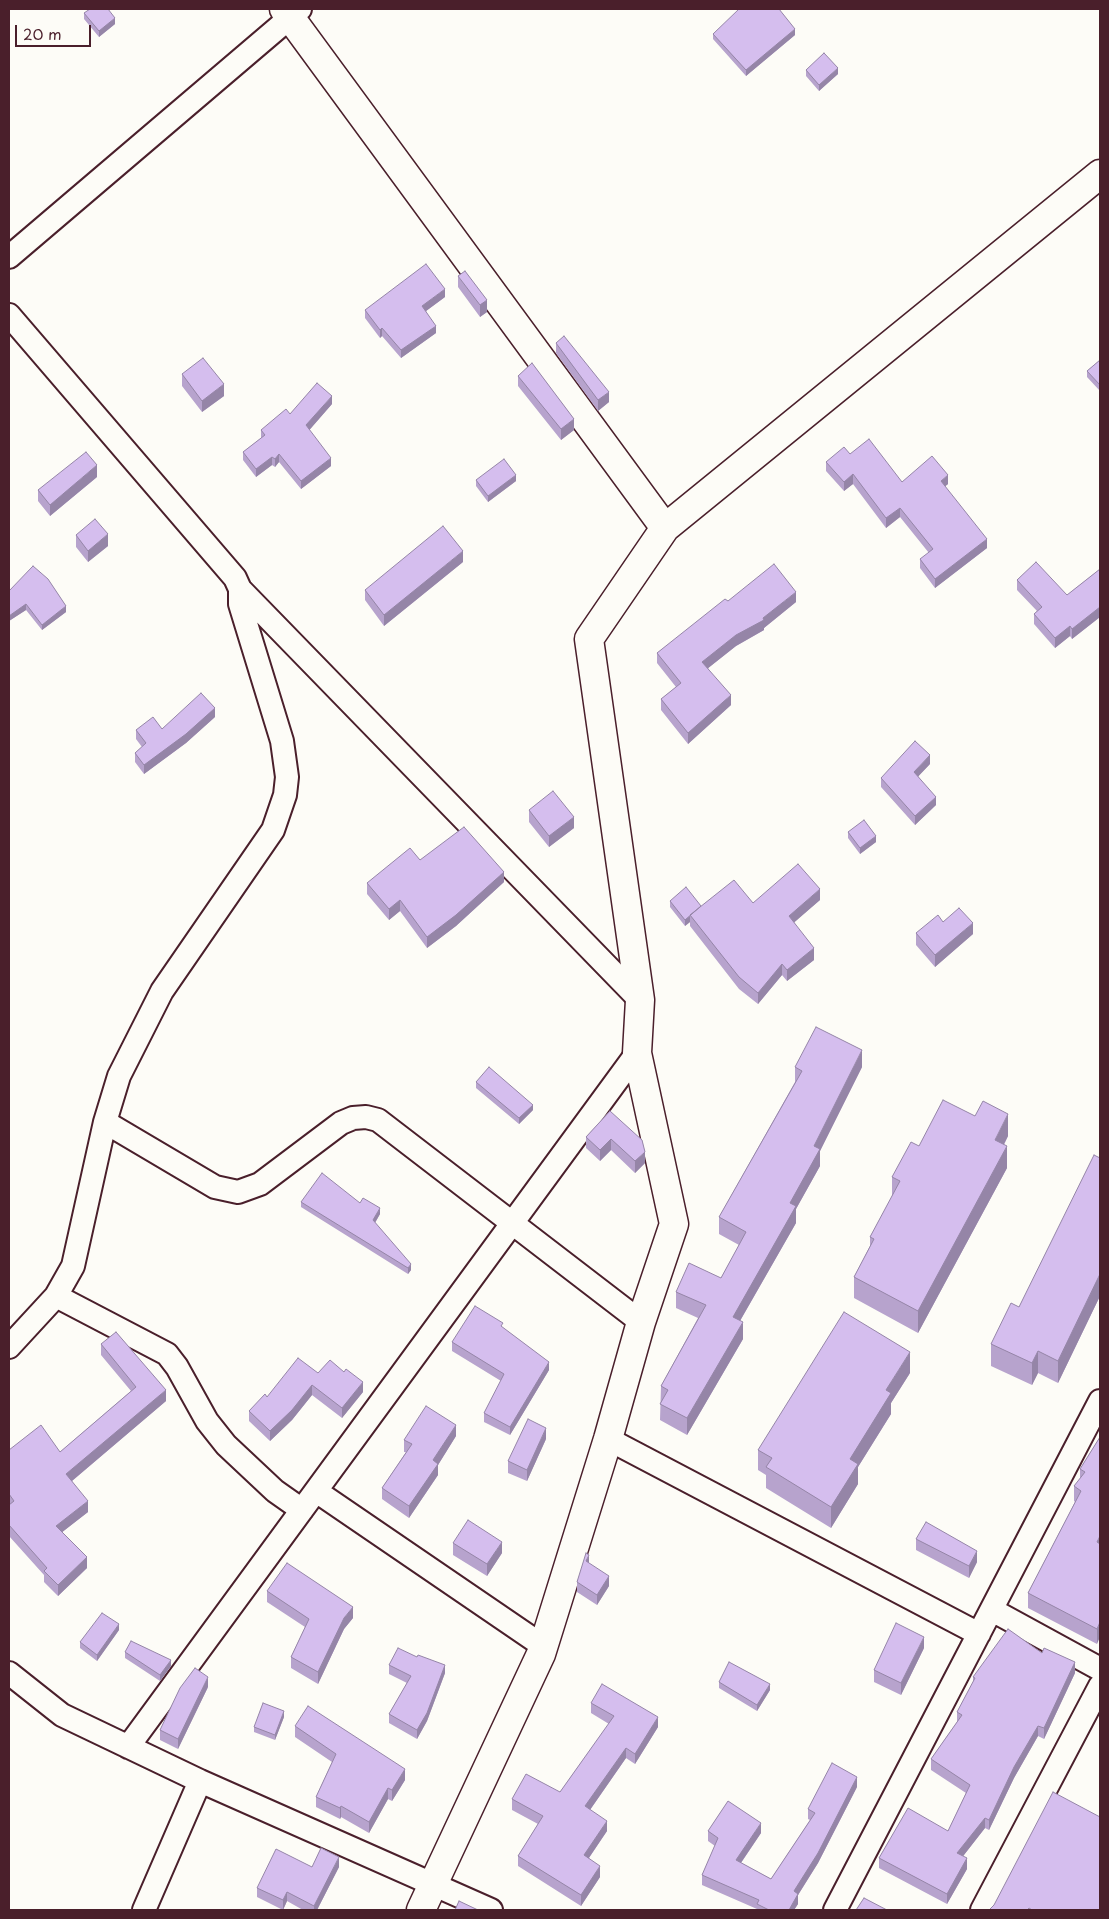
<!DOCTYPE html>
<html>
<head>
<meta charset="utf-8">
<style>
  body { margin:0 }
  #map { position:relative; width:1109px; height:1919px; overflow:hidden; background:#fdfcf7; font-family:"Playpen Sans",sans-serif }
  canvas { display:block }
  .frame { position:absolute; inset:0; border:10px solid #4a1f2b; pointer-events:none }
  .scale { position:absolute; left:15px; top:25px; width:76px; height:22px; box-sizing:border-box; border:2px solid #4a1f2b; border-top:0; padding-left:6px; font-size:15px; line-height:18px; white-space:nowrap; color:#4a1f2b; -webkit-text-stroke:4px #fdfcf7; paint-order:stroke }
</style>
</head>
<body>
<div id="map">
<canvas width="1109" height="1919"></canvas>
<div class="frame"></div>
<div class="scale">20 m</div>
</div>
<script>
const ctx = document.querySelector('canvas').getContext('2d');
ctx.lineJoin = 'round';
const poly = rows => new Path2D(rows.map(r => 'M' + r).join(''));
function stroke(path, color, width, dash) { ctx.strokeStyle = color; ctx.lineWidth = width; ctx.lineCap = dash ? 'butt' : 'round'; ctx.setLineDash(dash || []); ctx.stroke(path); }
function fillPath(path, color) { ctx.fillStyle = color; ctx.fill(path, 'evenodd'); }
const street = poly([
  [9,257,300,9],
  [9,315,235,578,240,589,240,604,282,741,287,777,285,795,273,830,162,991,119,1076,105,1122,73,1266,56,1296,9,1347],
  [240,589,640,1000],
  [105,1122,215,1187,238,1192,260,1184,341,1123,353,1118,366,1117,378,1120,641,1322],
  [56,1296,167,1354,177,1367,207,1421,226,1445,275,1491,302,1510],
  [608,1439,979,1634],
  [316,1491,543,1646],
  [992,1610,1100,1669],
  [9,1673,62,1715,200,1781,491,1910],
  [128,1747,637,1053],
  [144,1910,200,1781],
  [835,1910,1100,1401],
  [982,1910,1100,1686]
]);
const secondary = poly([
  [284,9,665,528],
  [421,1910,541,1654,608,1439,641,1322,674,1224,637,1053,640,1000,589,639,665,528,1100,174]
]);
stroke(street, '#4a1f2b', 26);
stroke(secondary, '#4a1f2b', 31);
stroke(street, '#fdfcf7', 22);
stroke(secondary, '#fdfcf7', 28);
fillPath(poly([
  [84,13,115,24,99,37,84,19],
  [713,34,795,35,746,76,713,39],
  [806,70,838,74,819,91,806,76],
  [458,276,487,312,480,317,458,287],
  [445,297,426,311,436,333,401,358,382,336,380,338,365,318,365,310],
  [556,343,609,402,598,411,556,353],
  [1100,360,1100,391,1087,377,1087,371],
  [182,374,224,396,202,412,182,386],
  [518,376,574,430,561,440,518,386],
  [332,404,309,430,331,466,301,489,279,462,275,467,272,465,256,477,243,460,243,452,261,438,261,430,290,414],
  [850,454,902,482,948,484,945,486,987,548,935,588,920,568,920,559,929,553,900,517,886,528,853,484,844,491,826,471,826,462],
  [97,477,50,516,38,501,38,490],
  [476,480,516,481,488,502,476,486],
  [76,535,108,546,88,562,76,547],
  [463,562,384,626,365,600,365,590],
  [1100,569,1100,618,1100,617,1072,639,1070,636,1055,648,1034,624,1034,614,1037,611,1017,590,1017,580,1067,595],
  [9,591,66,612,42,630,26,610,9,621],
  [728,601,796,602,764,628,764,630,736,646,708,668,731,705,688,744,661,710,661,699,676,687,657,663,657,653],
  [215,717,186,743,144,774,135,762,135,753,142,747,136,739,136,730,162,729],
  [930,764,918,776,936,805,915,825,881,787,881,778],
  [529,810,574,828,549,847,529,822],
  [848,832,876,842,860,854,848,838],
  [420,860,504,882,456,926,427,948,400,911,389,920,367,894,367,883],
  [820,900,794,922,814,960,787,981,782,975,758,1004,739,989,690,926,690,922,685,926,670,907,670,901,701,906],
  [943,922,973,934,935,967,916,945,916,933],
  [795,1067,862,1067,820,1151,820,1166,796,1209,796,1223,740,1321,743,1339,687,1435,660,1420,661,1386,698,1318,676,1308,676,1292,721,1278,739,1245,719,1234,719,1217,795,1082],
  [476,1082,533,1110,519,1124,476,1088],
  [610,1111,645,1163,635,1173,611,1150,600,1161,586,1148,586,1137],
  [1008,1136,1004,1145,1007,1168,918,1333,854,1298,854,1277,870,1246,870,1237,892,1197,892,1177,919,1146],
  [1100,1158,1100,1296,1058,1383,1038,1373,1032,1385,991,1366,991,1344,1019,1307],
  [301,1202,360,1203,380,1214,375,1223,411,1270,408,1274,301,1207],
  [503,1328,549,1370,510,1435,484,1422,484,1413,501,1381,452,1351,452,1342],
  [101,1344,166,1401,72,1481,88,1512,62,1532,87,1568,58,1596,44,1582,44,1575,9,1536,9,1450,60,1452,131,1391,101,1355],
  [318,1373,363,1392,342,1418,312,1395,292,1420,270,1441,249,1421,249,1411,267,1397],
  [910,1373,891,1403,891,1414,858,1467,858,1484,831,1528,766,1488,766,1475,758,1470,758,1450],
  [456,1436,438,1465,438,1475,409,1518,382,1499,382,1488,406,1452,404,1452,404,1440],
  [1100,1437,1097,1644,1028,1608,1028,1593,1075,1502,1074,1501,1074,1486,1080,1479,1080,1469],
  [546,1439,527,1481,508,1473,508,1461],
  [916,1539,977,1562,969,1578,916,1550],
  [453,1543,502,1553,487,1576,453,1555],
  [589,1563,609,1586,597,1605,577,1592,577,1582],
  [267,1591,353,1618,344,1629,318,1684,291,1668,291,1657,305,1627,267,1602],
  [119,1630,97,1661,80,1648,80,1642],
  [924,1648,901,1695,874,1682,874,1670],
  [125,1652,171,1666,160,1681,125,1658],
  [1042,1653,1075,1673,1044,1739,1038,1736,1014,1778,989,1830,985,1828,963,1856,967,1869,947,1904,879,1868,879,1858,948,1831,966,1793,931,1770,931,1759,957,1722,957,1712,973,1682,973,1677],
  [389,1665,445,1673,427,1721,417,1739,389,1723,389,1714,407,1683,389,1674],
  [719,1682,770,1690,757,1711,719,1688],
  [208,1687,178,1749,160,1740,160,1730],
  [591,1703,658,1727,635,1764,626,1758,590,1810,607,1831,589,1858,600,1877,581,1906,518,1866,518,1856,538,1824,512,1810,512,1799,560,1792,609,1724,591,1713],
  [284,1717,275,1740,254,1732,254,1727],
  [295,1726,405,1780,392,1801,388,1799,369,1833,341,1817,340,1819,316,1807,316,1797,332,1762,295,1737],
  [857,1787,818,1863,798,1895,798,1904,794,1910,757,1910,757,1909,702,1885,702,1875,715,1846,708,1841,708,1831,761,1833,741,1863,771,1879,810,1820,808,1819,808,1809],
  [312,1867,339,1867,317,1910,303,1910,287,1901,283,1910,257,1897,257,1888]
]), '#b7a3cd');
fillPath(poly([
  [115,18,115,24,99,37,99,31],
  [795,29,795,35,746,76,746,70],
  [838,68,838,74,819,91,819,85],
  [445,289,445,297,422,314,422,306],
  [487,300,487,312,480,317,480,305],
  [436,326,436,333,401,358,401,350],
  [382,328,382,336,380,338,380,330],
  [224,384,224,396,202,412,202,401],
  [609,392,609,402,598,411,598,400],
  [332,396,332,404,306,434,306,425],
  [574,419,574,430,561,440,561,429],
  [279,454,279,462,275,467,275,459],
  [272,457,272,465,256,477,256,469],
  [331,458,331,466,301,489,301,481],
  [97,465,97,477,50,516,50,505],
  [853,474,853,484,844,491,844,482],
  [516,475,516,481,488,502,488,496],
  [948,475,948,484,941,490,941,481],
  [900,508,900,517,886,528,886,518],
  [108,534,108,546,88,562,88,551],
  [987,539,987,548,935,588,935,579],
  [463,551,463,562,384,626,384,615],
  [796,592,796,602,764,628,764,630,736,646,702,673,702,662,736,635,763,618],
  [26,604,26,610,9,621,9,616],
  [66,606,66,612,42,630,42,625],
  [1100,607,1100,617,1072,639,1072,629],
  [1070,626,1070,636,1055,648,1055,638],
  [731,695,731,705,688,744,688,733],
  [215,708,215,717,186,743,144,774,144,765],
  [930,755,930,764,914,781,914,772],
  [936,797,936,805,915,825,915,816],
  [574,817,574,828,549,847,549,836],
  [876,836,876,842,860,854,860,848],
  [504,872,504,882,456,926,427,948,427,937],
  [820,889,820,900,789,927,789,916],
  [400,900,400,911,389,920,389,909],
  [690,916,690,922,685,926,685,920],
  [973,923,973,934,935,967,935,955],
  [814,948,814,960,787,981,787,970],
  [782,964,782,975,758,1004,758,993],
  [862,1050,862,1067,820,1151,820,1166,796,1209,796,1223,733,1333,733,1317,790,1203,814,1146],
  [533,1105,533,1110,519,1124,519,1118],
  [1008,1114,1008,1136,995,1161,995,1140],
  [611,1139,611,1150,600,1161,600,1150],
  [1007,1146,1007,1168,918,1333,918,1311],
  [645,1152,645,1163,635,1173,635,1161],
  [380,1208,380,1214,373,1226,373,1220],
  [411,1264,411,1270,408,1274,408,1268],
  [1100,1274,1100,1296,1058,1383,1058,1361],
  [743,1322,743,1339,687,1435,687,1418],
  [1038,1351,1038,1373,1032,1385,1032,1363],
  [910,1352,910,1373,891,1403,891,1414,858,1467,858,1484,831,1528,831,1507,850,1459,886,1390],
  [549,1362,549,1370,510,1435,510,1427],
  [363,1382,363,1392,342,1418,342,1408],
  [312,1385,312,1395,292,1420,270,1441,270,1431],
  [166,1390,166,1401,66,1486,66,1474],
  [456,1425,456,1436,438,1465,438,1475,409,1518,409,1506,433,1460],
  [546,1428,546,1439,527,1481,527,1470],
  [88,1501,88,1512,56,1537,56,1526],
  [1100,1536,1100,1551,1097,1542],
  [502,1542,502,1553,487,1576,487,1564],
  [977,1551,977,1562,969,1578,969,1566],
  [589,1555,589,1565,586,1561],
  [87,1557,87,1568,58,1596,58,1585],
  [609,1576,609,1586,597,1605,597,1595],
  [353,1607,353,1618,344,1629,318,1684,318,1672,344,1618],
  [1100,1622,1100,1637,1097,1644,1097,1629],
  [119,1624,119,1630,97,1661,97,1655],
  [924,1637,924,1648,901,1695,901,1683],
  [171,1660,171,1666,160,1681,160,1675],
  [1075,1662,1075,1673,1044,1739,1044,1728],
  [445,1665,445,1673,427,1721,417,1739,417,1730],
  [208,1677,208,1687,178,1749,178,1739],
  [770,1684,770,1690,757,1711,757,1705],
  [284,1711,284,1717,275,1740,275,1735],
  [658,1717,658,1727,635,1764,635,1754],
  [1038,1726,1038,1736,1014,1778,989,1830,989,1820,1014,1767],
  [626,1748,626,1758,585,1817,585,1806],
  [405,1769,405,1780,392,1801,392,1790],
  [857,1777,857,1787,818,1863,798,1895,798,1904,794,1910,789,1910,794,1891],
  [388,1788,388,1799,369,1833,369,1822],
  [341,1806,341,1817,340,1819,340,1808],
  [985,1818,985,1828,957,1864,957,1853],
  [607,1821,607,1831,584,1865,584,1855],
  [761,1823,761,1833,736,1870,736,1860],
  [339,1857,339,1867,317,1910,314,1910,314,1906],
  [967,1858,967,1869,947,1904,947,1894],
  [600,1866,600,1877,581,1906,581,1895],
  [287,1892,287,1901,283,1910,283,1900]
]), '#9585a7');
const building = poly([
  [90,9,108,9,115,18,99,31,84,13,90,9],
  [739,9,779,9,795,29,746,70,713,34,739,9],
  [824,53,838,68,819,85,806,70,824,53],
  [426,264,445,289,422,306,436,326,401,350,382,328,380,330,365,310,426,264],
  [465,271,487,300,480,305,458,276,465,271],
  [564,336,609,392,598,400,556,343,564,336],
  [203,358,224,384,202,401,182,374,203,358],
  [1100,360,1100,385,1087,371,1100,360],
  [532,363,574,419,561,429,518,376,532,363],
  [317,383,332,396,306,425,331,458,301,481,279,454,275,459,272,457,256,469,243,452,265,435,261,430,286,409,290,414,317,383],
  [869,439,902,482,932,456,948,475,941,481,987,539,935,579,920,559,933,549,900,508,886,518,853,474,844,482,826,462,844,447,850,454,869,439],
  [86,452,97,465,50,505,38,490,86,452],
  [504,459,516,475,488,496,476,480,504,459],
  [95,519,108,534,88,551,76,535,95,519],
  [443,526,463,551,384,615,365,590,443,526],
  [1036,562,1067,595,1100,569,1100,608,1100,607,1072,629,1070,626,1055,638,1034,614,1042,607,1017,580,1036,562],
  [774,564,796,592,763,618,764,620,736,635,702,662,731,695,688,733,661,699,681,683,657,653,725,599,728,601,774,564],
  [33,566,48,579,66,606,42,625,26,604,9,616,9,591,33,566],
  [201,693,215,708,186,734,144,765,135,753,146,743,136,730,153,717,162,729,201,693],
  [915,741,930,755,914,772,936,797,915,816,881,778,915,741],
  [553,791,574,817,549,836,529,810,553,791],
  [864,820,876,836,860,848,848,832,864,820],
  [464,827,504,872,456,915,427,937,400,900,389,909,367,883,410,848,420,860,464,827],
  [798,864,820,889,789,916,814,948,787,970,782,964,758,993,739,977,690,915,734,880,753,903,798,864],
  [686,887,701,906,685,920,670,901,686,887],
  [959,908,973,923,935,955,916,933,938,915,943,922,959,908],
  [816,1027,862,1050,814,1146,820,1149,790,1203,796,1206,733,1317,743,1322,687,1418,660,1404,668,1390,661,1386,706,1305,676,1292,689,1263,721,1278,746,1232,719,1217,802,1071,795,1067,816,1027],
  [489,1067,533,1105,519,1118,476,1082,489,1067],
  [943,1100,975,1116,983,1101,1008,1114,995,1140,1007,1146,918,1311,854,1277,874,1239,870,1237,900,1181,892,1177,911,1142,919,1146,943,1100],
  [610,1111,642,1140,645,1152,635,1161,611,1139,600,1150,586,1137,610,1111],
  [1094,1155,1100,1158,1100,1274,1058,1361,1038,1351,1032,1363,991,1344,1011,1303,1019,1307,1094,1155],
  [322,1173,360,1203,363,1198,380,1208,373,1220,411,1264,408,1268,301,1202,322,1173],
  [475,1306,503,1323,501,1326,549,1362,510,1427,484,1413,504,1374,452,1342,475,1306],
  [844,1312,910,1352,886,1390,891,1393,850,1459,858,1464,831,1507,766,1467,772,1458,758,1450,844,1312],
  [116,1332,166,1390,66,1474,88,1501,56,1526,87,1557,58,1585,44,1571,47,1568,9,1525,9,1505,14,1501,9,1494,9,1450,41,1425,60,1452,136,1387,101,1344,116,1332],
  [298,1358,318,1373,330,1360,344,1372,346,1369,363,1382,342,1408,312,1385,292,1410,270,1431,249,1411,265,1394,267,1397,298,1358],
  [426,1406,456,1425,433,1460,438,1464,409,1506,382,1488,412,1444,404,1440,426,1406],
  [528,1419,546,1428,527,1470,508,1461,528,1419],
  [1100,1437,1100,1536,1097,1542,1100,1544,1100,1622,1097,1629,1028,1593,1081,1491,1074,1486,1085,1472,1080,1469,1100,1437],
  [468,1520,502,1542,487,1564,453,1543,468,1520],
  [926,1522,977,1551,969,1566,916,1539,926,1522],
  [586,1553,589,1555,586,1561,609,1576,597,1595,577,1582,586,1553],
  [287,1563,353,1607,344,1618,318,1672,291,1657,309,1619,267,1591,287,1563],
  [102,1613,119,1624,97,1655,80,1642,102,1613],
  [896,1623,924,1637,901,1683,874,1670,896,1623],
  [1008,1629,1042,1653,1044,1648,1075,1662,1044,1728,1038,1726,1014,1767,989,1820,985,1818,957,1853,967,1858,947,1894,879,1858,908,1808,948,1831,970,1785,931,1759,962,1715,957,1712,975,1678,973,1677,1008,1629],
  [131,1641,171,1660,160,1675,125,1652,131,1641],
  [398,1648,417,1657,418,1655,445,1665,427,1713,417,1730,389,1714,411,1676,389,1665,398,1648],
  [729,1662,770,1684,757,1705,719,1682,729,1662],
  [195,1668,208,1677,178,1739,160,1730,180,1688,195,1668],
  [602,1684,658,1717,635,1754,626,1748,585,1806,607,1821,584,1855,600,1866,581,1895,518,1856,543,1816,512,1799,526,1774,560,1792,614,1716,591,1703,602,1684],
  [263,1703,284,1711,275,1735,254,1727,263,1703],
  [308,1706,405,1769,392,1790,388,1788,369,1822,341,1806,340,1808,316,1797,336,1754,295,1726,308,1706],
  [832,1763,857,1777,818,1853,794,1891,798,1894,789,1910,769,1910,757,1904,759,1900,702,1875,718,1838,708,1831,728,1801,761,1823,736,1860,771,1879,815,1813,808,1809,832,1763],
  [1053,1792,1100,1817,1100,1910,1032,1910,1029,1908,1027,1910,989,1910,994,1905,1053,1792],
  [321,1848,339,1857,314,1906,287,1892,283,1900,257,1888,276,1849,312,1867,321,1848],
  [864,1898,887,1910,856,1910,864,1898],
  [459,1901,478,1910,455,1910,459,1901]
]);
fillPath(building, '#d5beee');
stroke(building, '#9585a7', 1);
</script>
</body>
</html>
